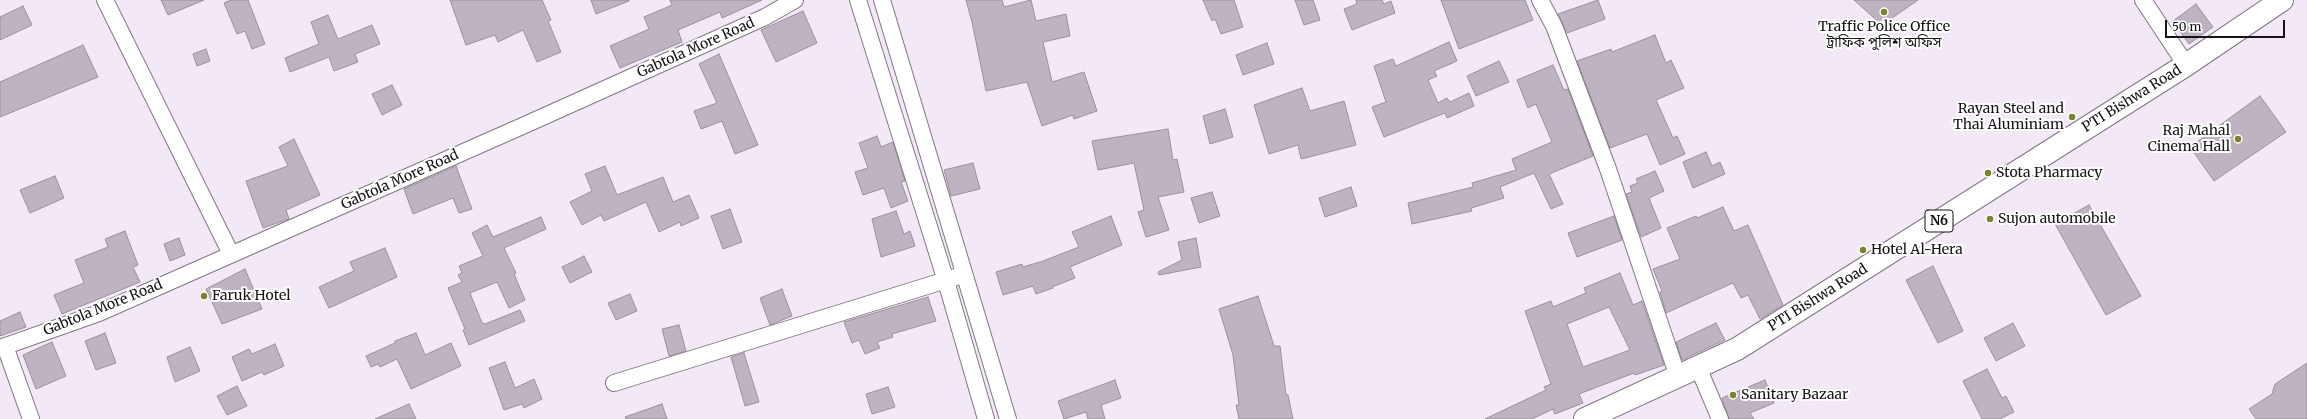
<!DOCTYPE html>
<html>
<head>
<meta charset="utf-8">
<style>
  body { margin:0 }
  #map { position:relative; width:2307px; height:419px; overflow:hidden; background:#f3e8f5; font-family:Merriweather,serif }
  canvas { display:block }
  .scale { position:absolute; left:2165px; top:20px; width:120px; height:18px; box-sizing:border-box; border:2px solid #161216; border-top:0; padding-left:5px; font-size:12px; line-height:14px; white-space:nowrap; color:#161216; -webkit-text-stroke:3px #fff; paint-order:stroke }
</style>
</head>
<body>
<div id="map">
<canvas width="2307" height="419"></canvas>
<div class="scale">50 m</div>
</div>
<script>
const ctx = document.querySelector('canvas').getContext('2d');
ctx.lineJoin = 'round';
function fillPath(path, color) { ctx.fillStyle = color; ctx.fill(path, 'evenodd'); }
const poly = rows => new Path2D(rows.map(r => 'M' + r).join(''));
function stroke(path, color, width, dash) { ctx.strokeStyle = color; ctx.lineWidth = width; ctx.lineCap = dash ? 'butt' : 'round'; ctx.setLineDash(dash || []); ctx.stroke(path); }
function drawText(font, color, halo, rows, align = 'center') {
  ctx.font = font + ' Merriweather,"Noto Sans Bengali",serif'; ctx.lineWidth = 4; ctx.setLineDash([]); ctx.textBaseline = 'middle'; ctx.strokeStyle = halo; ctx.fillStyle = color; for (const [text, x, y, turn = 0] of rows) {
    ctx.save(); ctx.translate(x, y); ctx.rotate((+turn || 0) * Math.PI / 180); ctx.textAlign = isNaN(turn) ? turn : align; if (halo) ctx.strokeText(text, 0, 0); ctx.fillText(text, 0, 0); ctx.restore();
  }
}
const building = poly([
  [161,0,204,0,168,15,161,0],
  [231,0,248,0,265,44,252,49,245,31,237,34,224,3,231,0],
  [450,0,542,0,551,20,548,21,561,52,537,62,523,30,498,42,495,35,466,45,450,0],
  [591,0,629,0,629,1,596,14,591,0],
  [670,0,762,0,722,18,720,12,678,30,682,42,620,68,610,46,649,29,644,17,672,5,670,0],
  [966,0,1002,0,1004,7,1031,0,1036,21,1066,14,1070,36,1043,42,1052,82,1084,72,1097,111,1074,119,1073,115,1042,126,1027,82,986,91,972,22,966,0],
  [1203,0,1234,0,1243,27,1221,34,1215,19,1212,21,1203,0],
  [1295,0,1313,0,1320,20,1304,25,1295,0],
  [1356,0,1382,0,1384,4,1391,1,1395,13,1352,30,1344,9,1357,4,1356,0],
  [1441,0,1525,0,1533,20,1459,49,1441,0],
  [1598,0,1605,19,1567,33,1558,14,1598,0],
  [1854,0,1918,0,1882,25,1854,0],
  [2196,4,2213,27,2189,44,2173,21,2196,4],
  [23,6,32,25,0,40,0,17,23,6],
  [803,11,817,43,776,62,761,30,803,11],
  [328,15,338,39,372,25,380,44,355,54,358,62,334,71,329,57,290,72,285,58,319,44,311,22,328,15],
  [1655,35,1666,63,1671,60,1684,88,1656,100,1673,138,1677,136,1685,154,1660,165,1647,134,1610,148,1577,61,1611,49,1612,52,1655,35],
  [1449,42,1457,61,1434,71,1437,76,1428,80,1438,103,1447,98,1450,102,1469,93,1474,106,1447,118,1445,113,1384,137,1372,107,1386,102,1374,66,1393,59,1396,66,1449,42],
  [1267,43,1274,64,1243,75,1236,55,1267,43],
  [83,45,98,77,0,117,0,82,83,45],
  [206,49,210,61,197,66,193,54,206,49],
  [719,54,758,145,735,154,722,121,701,129,694,111,717,103,699,64,719,54],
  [1499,61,1509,82,1476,96,1467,76,1499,61],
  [1553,65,1564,90,1568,89,1593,156,1549,174,1563,204,1551,209,1534,173,1500,187,1504,198,1471,208,1472,211,1412,224,1408,203,1473,187,1472,183,1516,170,1512,159,1552,142,1536,104,1528,108,1517,80,1553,65],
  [392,85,402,105,382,115,372,94,392,85],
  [1302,88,1310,111,1344,101,1356,145,1301,159,1298,145,1269,154,1254,105,1302,88],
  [2260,96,2286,132,2214,181,2190,147,2260,96],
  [1225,109,1233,137,1210,144,1203,116,1225,109],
  [1168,129,1173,160,1177,159,1184,192,1158,197,1169,230,1146,237,1138,212,1144,210,1134,163,1098,170,1092,141,1168,129],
  [877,136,881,147,893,142,905,181,901,182,908,201,891,208,884,188,863,195,855,172,868,168,859,143,877,136],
  [294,139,320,195,286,210,289,219,263,228,246,181,288,166,279,147,294,139],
  [1706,152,1712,166,1720,162,1725,174,1693,188,1683,162,1706,152],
  [973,163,980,189,951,196,944,170,973,163],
  [456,166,472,209,459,213,453,198,413,214,404,189,456,166],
  [605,166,617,195,663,177,673,202,689,195,699,218,681,226,680,222,659,232,646,202,604,221,601,215,582,225,570,202,592,191,585,174,605,166],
  [1655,171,1664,191,1649,198,1661,228,1641,237,1626,194,1632,192,1630,186,1638,183,1636,179,1655,171],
  [55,176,64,198,30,213,20,190,55,176],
  [1351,187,1357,206,1325,217,1319,198,1351,187],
  [1212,192,1220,216,1199,223,1191,198,1212,192],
  [2089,205,2141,296,2106,315,2055,224,2089,205],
  [1723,207,1734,231,1748,225,1783,305,1760,319,1748,295,1741,298,1733,283,1666,313,1660,292,1662,291,1653,269,1680,259,1667,228,1696,216,1697,218,1723,207],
  [730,209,742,242,723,249,711,216,730,209],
  [896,211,904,234,910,231,915,246,881,257,872,219,896,211],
  [1111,216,1122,245,1070,267,1075,278,1052,287,1053,288,1036,294,1033,286,1003,295,996,272,1022,264,1023,267,1043,261,1079,247,1072,232,1111,216],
  [1614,216,1622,240,1577,257,1568,233,1614,216],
  [541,217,546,229,504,248,516,273,514,274,525,300,509,308,497,282,470,293,482,323,485,324,520,310,525,321,469,345,463,330,465,329,448,288,462,282,458,275,462,273,459,266,483,256,472,233,487,225,493,237,541,217],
  [125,231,138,265,133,267,140,282,62,314,54,295,84,283,75,260,108,247,105,239,125,231],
  [179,238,185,255,170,261,164,244,179,238],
  [1196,238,1201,267,1159,275,1158,272,1182,260,1178,242,1196,238],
  [385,248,397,277,329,308,319,287,354,271,350,262,385,248],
  [584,256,592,272,570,283,562,267,584,256],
  [1933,266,1963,331,1938,343,1906,280,1933,266],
  [245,269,262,309,222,324,206,289,245,269],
  [1620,273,1633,305,1642,301,1664,365,1635,375,1634,373,1579,394,1583,403,1555,414,1553,409,1532,419,1485,419,1546,390,1544,387,1551,384,1525,311,1551,301,1553,307,1586,293,1584,288,1620,273],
  [1609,307,1630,350,1583,367,1567,324,1609,307],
  [782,289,792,316,770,325,760,298,782,289],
  [630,294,637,311,616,320,608,303,630,294],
  [1258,296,1274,346,1280,346,1286,395,1288,395,1293,419,1239,419,1236,405,1239,405,1233,355,1219,309,1258,296],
  [928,297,936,321,892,334,893,337,877,342,880,348,865,354,859,340,852,343,844,322,928,297],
  [20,312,26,327,0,336,0,321,20,312],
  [1716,323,1725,340,1682,360,1676,342,1716,323],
  [2013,323,2025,346,1996,361,1984,338,2013,323],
  [679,325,686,351,669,356,662,329,679,325],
  [105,333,116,363,96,370,85,341,105,333],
  [416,333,425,355,451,343,461,366,411,389,397,359,380,367,378,364,371,367,366,356,395,343,395,341,416,333],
  [52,342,66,376,36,389,23,355,52,342],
  [275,344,284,366,264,375,262,372,242,381,232,357,249,349,252,354,275,344],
  [190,347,200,371,175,382,167,357,190,347],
  [744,353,759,402,745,406,731,357,744,353],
  [505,362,515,388,534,379,542,399,524,408,522,404,504,410,489,368,505,362],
  [2307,363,2307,419,2256,419,2249,409,2272,394,2275,384,2307,363],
  [1987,369,2002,398,2006,396,2014,412,2000,419,1982,419,1963,381,1987,369],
  [1115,380,1121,398,1101,405,1105,419,1088,419,1086,412,1064,419,1058,401,1115,380],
  [1765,380,1774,403,1750,413,1754,419,1729,419,1722,398,1765,380],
  [237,386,247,406,227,415,217,396,237,386],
  [888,387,895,407,872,414,866,394,888,387],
  [409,404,416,419,375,419,409,404],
  [662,404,667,419,626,419,625,417,662,404]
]);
fillPath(building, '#beb3c0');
stroke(building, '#9b909c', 1);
const minor = poly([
  [105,0,231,254],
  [858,0,946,281,986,419],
  [882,0,1008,419],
  [1540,0,1554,26,1608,169,1678,377],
  [2143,0,2186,65],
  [5,346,31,419],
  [0,348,99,313,527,124,765,17,795,0],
  [1698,367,1720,419],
  [614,383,956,277]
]);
const highway = poly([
  [1585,419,1737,349,2186,65,2282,0]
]);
stroke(minor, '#817783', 18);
stroke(highway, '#817783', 24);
stroke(minor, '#fff', 16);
stroke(highway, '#fff', 22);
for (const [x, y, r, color] of [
  [1884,12,4,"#7d822c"],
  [2072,117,4,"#7d822c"],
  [2238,139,4,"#7d822c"],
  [1988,173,4,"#7d822c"],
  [1990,219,4,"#7d822c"],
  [1863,250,4,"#7d822c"],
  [204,296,4,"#7d822c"],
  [1733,395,4,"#7d822c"]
]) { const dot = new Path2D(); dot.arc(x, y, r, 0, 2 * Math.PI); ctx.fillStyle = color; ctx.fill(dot); stroke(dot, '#fff', 1.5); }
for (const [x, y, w] of [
  [1939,221,28]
]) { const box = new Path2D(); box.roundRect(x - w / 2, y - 11, w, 22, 3); ctx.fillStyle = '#fff'; ctx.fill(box); stroke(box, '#161216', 1); }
drawText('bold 13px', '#161216', null, [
  ["N6",1939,221]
]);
drawText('14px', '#161216', '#fff', [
  ["Traffic Police Office",1884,27,"center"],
  ["ট্রাফিক পুলিশ অফিস",1884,43,"center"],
  ["Rayan Steel and",2064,109,"right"],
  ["Thai Aluminiam",2064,125,"right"],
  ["Raj Mahal",2230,131,"right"],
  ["Cinema Hall",2230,147,"right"],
  ["Stota Pharmacy",1996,173],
  ["Sujon automobile",1998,219],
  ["Hotel Al-Hera",1871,250],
  ["Faruk Hotel",212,296],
  ["Sanitary Bazaar",1741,395]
], 'left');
drawText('14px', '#161216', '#fff', [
  ["Gabtola More Road",696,48,-24],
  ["PTI Bishwa Road",2132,99,-32],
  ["Gabtola More Road",400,180,-24],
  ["PTI Bishwa Road",1818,298,-32],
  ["Gabtola More Road",103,308,-22]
]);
</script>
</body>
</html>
